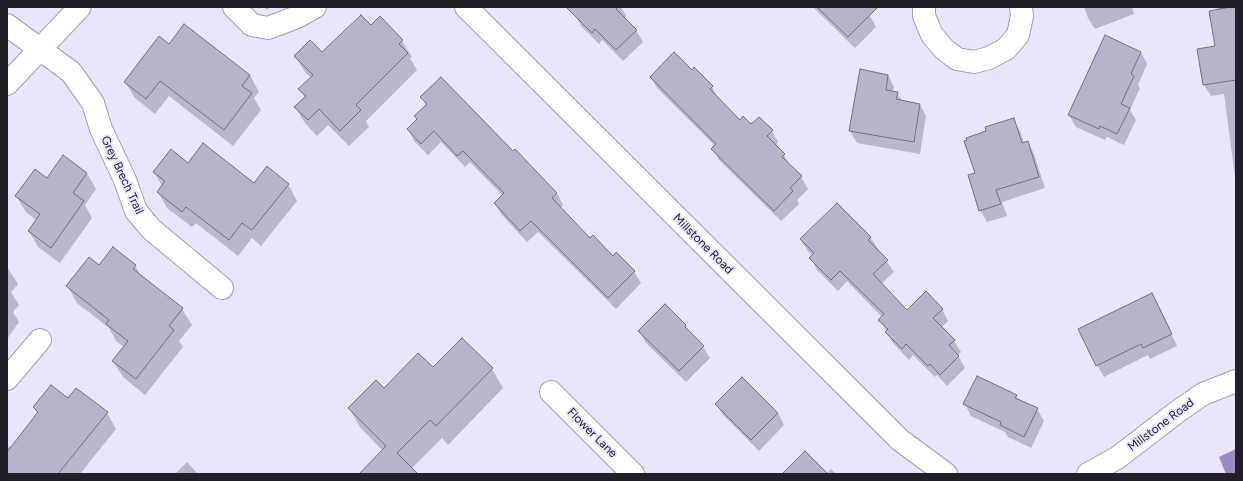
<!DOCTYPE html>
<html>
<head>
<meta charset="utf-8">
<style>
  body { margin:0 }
  #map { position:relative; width:1243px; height:481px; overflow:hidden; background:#eae4fe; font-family:Figtree,sans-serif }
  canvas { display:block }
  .frame { position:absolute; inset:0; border:8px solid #221f29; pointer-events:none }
</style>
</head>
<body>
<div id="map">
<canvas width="1243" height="481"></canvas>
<div class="frame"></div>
</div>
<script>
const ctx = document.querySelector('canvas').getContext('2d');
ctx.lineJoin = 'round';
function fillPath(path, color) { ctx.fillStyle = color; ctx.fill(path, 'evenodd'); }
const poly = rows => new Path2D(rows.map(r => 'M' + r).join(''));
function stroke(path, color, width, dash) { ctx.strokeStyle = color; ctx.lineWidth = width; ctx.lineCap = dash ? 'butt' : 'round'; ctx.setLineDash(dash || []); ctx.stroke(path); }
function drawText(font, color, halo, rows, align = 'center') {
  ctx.font = font + ' Figtree,sans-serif'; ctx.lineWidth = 4; ctx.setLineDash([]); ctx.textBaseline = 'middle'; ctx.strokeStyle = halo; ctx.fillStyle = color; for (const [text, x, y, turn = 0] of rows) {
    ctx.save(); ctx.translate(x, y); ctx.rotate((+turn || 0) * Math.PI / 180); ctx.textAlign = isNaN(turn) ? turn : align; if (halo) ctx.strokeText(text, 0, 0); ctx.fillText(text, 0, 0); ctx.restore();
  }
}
fillPath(poly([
  [1236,449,1236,474,1226,474,1219,457]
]), '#9b8ac3');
fillPath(poly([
  [264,7,270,7,267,10],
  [571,7,621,7,626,16,624,19,636,30,643,42,623,61,602,40,599,44,581,26],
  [813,7,861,7,870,16,876,27,855,48],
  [1084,7,1132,7,1134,14,1095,29,1088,18],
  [1217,7,1236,7,1236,184,1224,94,1211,96,1204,85,1216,47],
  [380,18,402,41,412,57,410,58,417,70,366,121,369,127,349,146,328,125,317,136,305,123,295,107,305,98,300,89,311,78,305,72,295,56,322,54,371,26],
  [169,45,250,75,259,92,254,98,261,110,233,146,169,96,155,114,135,98,125,82],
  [1141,52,1147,64,1138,85,1140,88,1130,110,1136,120,1124,145,1107,137,1105,140,1076,127,1069,115],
  [694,69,712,87,719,99,740,121,772,131,778,142,775,146,784,155,791,167,801,177,808,189,797,200,799,204,781,221,719,160,713,149,715,146,657,88,651,77,692,71],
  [888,75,894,87,893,92,897,93,902,101,920,105,926,116,920,154,857,143,850,131],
  [422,97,513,153,557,193,563,205,560,208,590,239,613,257,616,253,634,272,641,283,616,309,538,232,527,242,502,215,495,204,503,196,470,162,465,167,441,142,428,155,414,141,408,129,418,119,426,106],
  [1013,119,1020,131,1024,143,1028,142,1034,154,1045,188,1002,202,1007,216,987,222,980,210,976,174,988,131],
  [188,164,254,185,288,184,297,201,261,246,252,238,238,256,196,223,192,227,167,208,158,192,162,186,154,172],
  [87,173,96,189,85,205,92,218,60,263,38,247,29,231,36,220,26,212,16,196,47,179],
  [870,237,894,272,881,284,907,311,942,309,948,321,941,328,954,341,961,352,958,355,965,368,947,386,937,375,935,377,913,355,909,360,893,343,880,320,882,317,847,281,838,291,817,270,811,258,813,256,808,251,801,240],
  [100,266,135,266,142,278,182,309,192,325,179,341,183,347,145,395,123,377,113,361,124,347,116,341,109,328,77,303,68,287],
  [7,267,18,284,11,292,19,305,13,312,19,322,7,339],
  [665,306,686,326,690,334,703,347,710,358,686,382,646,343,639,331],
  [1158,306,1177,346,1150,359,1148,355,1104,377,1097,365],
  [462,339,492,369,503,388,448,445,442,438,411,469,416,474,360,474,383,451,360,427,349,408,384,389,433,369],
  [1016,395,1019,401,1037,409,1044,421,1031,448,1008,437,1005,432,971,416,965,404],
  [68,400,107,413,116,429,80,474,7,474,7,449,10,446,12,448,38,414,34,408],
  [716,404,778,413,784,425,759,451,723,415],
  [187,462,198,474,175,474],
  [831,469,836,474,784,474,826,474]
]), '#0003');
const building = poly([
  [566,7,618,7,616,9,637,30,616,50,595,29,592,33,566,7],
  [817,7,878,7,848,37,817,7],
  [1231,7,1236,7,1236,80,1203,85,1197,49,1215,46,1209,11,1231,7],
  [361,15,371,25,380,16,403,40,399,44,408,53,356,105,361,110,340,131,319,109,308,120,294,107,306,96,298,89,313,75,294,56,310,40,322,52,361,15],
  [184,24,250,75,242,86,252,93,224,130,160,81,146,99,124,82,159,36,169,44,184,24],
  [1105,35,1141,52,1131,74,1134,76,1121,104,1130,108,1117,134,1100,126,1099,129,1068,115,1105,35],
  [674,52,692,70,694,67,713,86,710,89,740,120,743,116,751,124,759,117,773,130,767,136,785,154,782,157,802,176,790,188,793,191,774,211,711,149,716,144,650,77,674,52],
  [860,69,888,75,886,90,898,92,896,99,920,104,914,142,849,131,860,69],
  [441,77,513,151,515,149,557,193,552,198,590,238,593,235,613,256,616,252,635,271,608,298,531,221,520,231,494,203,504,193,463,151,457,156,434,131,421,144,407,129,417,119,414,116,427,104,420,97,441,77],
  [1014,118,1022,143,1028,141,1039,177,996,190,1001,204,979,211,968,175,975,173,964,141,967,140,966,138,986,131,985,127,1014,118],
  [203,143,254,183,267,166,289,184,252,230,242,223,229,240,186,207,182,212,157,192,165,181,153,172,171,149,188,163,203,143],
  [63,155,87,173,73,193,84,201,51,248,28,231,40,214,15,196,35,169,47,178,63,155],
  [837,203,871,237,868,240,888,260,873,274,907,310,926,291,943,309,933,318,955,340,949,345,959,356,940,375,930,364,928,366,906,344,902,349,885,332,888,329,878,320,884,314,840,271,831,280,809,258,814,253,800,239,837,203],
  [113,247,136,265,133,269,183,308,169,326,174,330,136,379,112,361,128,341,106,324,109,320,66,286,89,257,99,265,113,247],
  [1152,293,1172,334,1143,348,1141,344,1096,366,1078,329,1152,293],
  [665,304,686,325,685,327,704,346,679,371,638,331,665,304],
  [462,338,493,368,436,426,430,420,397,453,418,474,359,474,386,446,348,408,376,380,384,388,418,353,433,367,462,338],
  [977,376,1017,395,1015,398,1038,408,1024,437,1000,425,1001,422,963,404,977,376],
  [742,377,778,413,751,440,715,404,742,377],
  [51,385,68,398,76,388,108,412,58,474,7,474,7,452,38,412,33,407,51,385],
  [805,451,828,474,782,474,805,451]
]);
fillPath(building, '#b8b2cb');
stroke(building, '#746e85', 1);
const minor = poly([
  [234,7,252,25,268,28,297,17,315,7],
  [466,7,900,440,946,474],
  [924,7,924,16,932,35,944,49,957,59,974,62,989,58,1006,49,1018,35,1022,16,1021,7],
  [7,25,71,72,93,103,101,129,125,180,136,211,151,229,222,288],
  [7,84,80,7],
  [7,379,40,340],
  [551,392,633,474],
  [1088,474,1117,458,1177,412,1203,394,1236,381]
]);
stroke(minor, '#a59fb8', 24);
stroke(minor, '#fff', 22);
drawText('12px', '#221f29', '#eae4fe', [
  ["Grey Brech Trail",122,175,65],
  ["Millstone Road",703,244,45],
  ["Millstone Road",1161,425,-37],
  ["Flower Lane",592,433,45]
]);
</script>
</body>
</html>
